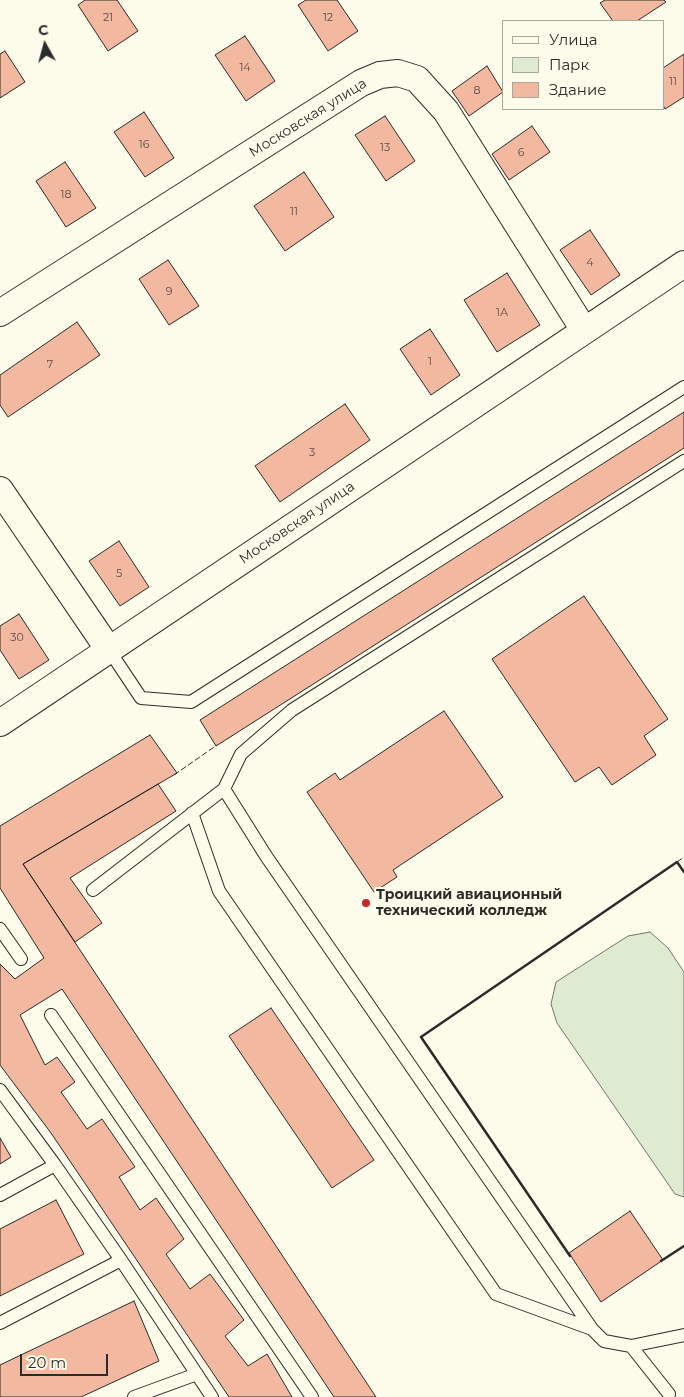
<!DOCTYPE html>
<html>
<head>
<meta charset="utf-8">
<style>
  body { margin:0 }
  #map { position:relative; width:684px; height:1397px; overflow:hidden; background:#fdfbea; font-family:Montserrat,sans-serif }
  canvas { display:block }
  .legend { position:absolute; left:502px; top:20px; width:162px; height:90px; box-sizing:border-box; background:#fdfbea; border:1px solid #a9a89e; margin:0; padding:6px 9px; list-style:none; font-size:15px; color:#2b2b2b }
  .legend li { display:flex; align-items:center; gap:10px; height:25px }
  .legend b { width:25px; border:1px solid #a9a89e }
  .north { position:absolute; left:20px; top:20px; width:50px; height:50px; -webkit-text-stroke:4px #fdfbea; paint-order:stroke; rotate:353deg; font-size:14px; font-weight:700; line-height:20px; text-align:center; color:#2b2b2b }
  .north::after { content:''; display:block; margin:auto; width:18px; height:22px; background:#2b2b2b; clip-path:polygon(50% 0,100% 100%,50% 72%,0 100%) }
  .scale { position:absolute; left:20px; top:1354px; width:88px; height:22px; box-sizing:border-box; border:2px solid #2b2b2b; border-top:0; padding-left:6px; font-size:15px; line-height:18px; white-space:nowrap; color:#2b2b2b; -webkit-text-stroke:4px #fdfbea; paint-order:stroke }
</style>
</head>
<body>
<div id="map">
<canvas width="684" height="1397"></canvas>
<ul class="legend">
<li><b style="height:6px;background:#fdfbea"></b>Улица</li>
<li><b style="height:14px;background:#deebd1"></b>Парк</li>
<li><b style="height:14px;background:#f2b8a0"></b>Здание</li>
</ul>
<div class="north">С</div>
<div class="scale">20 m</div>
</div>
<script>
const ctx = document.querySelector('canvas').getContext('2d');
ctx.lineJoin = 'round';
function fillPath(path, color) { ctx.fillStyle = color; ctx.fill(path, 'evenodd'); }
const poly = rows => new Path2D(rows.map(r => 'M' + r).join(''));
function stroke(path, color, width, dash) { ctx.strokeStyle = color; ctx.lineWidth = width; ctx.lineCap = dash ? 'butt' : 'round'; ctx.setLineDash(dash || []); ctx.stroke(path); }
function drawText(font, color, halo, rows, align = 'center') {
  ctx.font = font + ' Montserrat,sans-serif'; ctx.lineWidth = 4; ctx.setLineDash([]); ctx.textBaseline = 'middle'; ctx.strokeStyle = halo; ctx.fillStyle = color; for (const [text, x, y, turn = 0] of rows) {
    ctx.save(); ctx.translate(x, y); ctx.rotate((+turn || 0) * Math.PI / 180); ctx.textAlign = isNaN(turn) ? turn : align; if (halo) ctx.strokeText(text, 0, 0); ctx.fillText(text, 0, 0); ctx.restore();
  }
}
const green = poly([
  [650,932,668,948,684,972,684,1197,675,1194,557,1023,551,1004,556,982,628,936,650,932]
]);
fillPath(green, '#deebd1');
stroke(green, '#74746e', 1);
const building = poly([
  [85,0,117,0,138,31,108,51,78,5,85,0],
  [306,0,337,0,358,31,328,51,298,5,306,0],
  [605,0,664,0,666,2,637,21,613,21,600,3,605,0],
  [245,36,275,81,246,101,215,55,245,36],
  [5,51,25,82,0,98,0,54,5,51],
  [684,54,684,97,665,109,663,105,663,68,684,54],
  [487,66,503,92,469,116,452,91,487,66],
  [144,112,174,158,145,177,114,132,144,112],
  [385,116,415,161,386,181,355,135,385,116],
  [532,126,550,152,509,180,492,154,532,126],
  [65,162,96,208,66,227,36,181,65,162],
  [304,172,334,217,285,251,254,206,304,172],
  [590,230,620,275,591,295,560,250,590,230],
  [168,260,199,306,169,325,139,279,168,260],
  [507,273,540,325,497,352,464,300,507,273],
  [77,322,100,355,8,417,0,405,0,375,77,322],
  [430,329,460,375,431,395,400,349,430,329],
  [345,404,370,440,280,502,255,466,345,404],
  [684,412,684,448,216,746,200,720,684,412],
  [119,541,149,587,120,606,89,561,119,541],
  [584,596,668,719,644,736,656,755,612,785,599,767,575,782,492,659,584,596],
  [19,614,49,660,19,679,0,650,0,626,19,614],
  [444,711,503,797,393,870,397,877,374,892,307,792,335,773,340,780,444,711],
  [150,735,177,773,23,864,376,1397,334,1397,62,989,20,1015,45,1065,57,1057,75,1082,61,1092,87,1129,102,1119,135,1167,119,1177,140,1210,156,1198,184,1239,166,1254,190,1289,210,1274,244,1320,225,1336,248,1366,267,1354,292,1397,229,1397,51,1133,0,1065,0,964,15,979,44,958,0,888,0,826,150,735],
  [158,784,176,811,70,878,102,923,75,942,23,864,158,784],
  [271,1008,374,1160,332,1188,229,1036,271,1008],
  [0,1138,11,1157,0,1164,0,1138],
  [56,1200,84,1254,0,1296,0,1229,56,1200],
  [630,1211,663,1260,601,1302,569,1253,630,1211],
  [134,1301,159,1361,81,1397,0,1397,0,1365,134,1301]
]);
fillPath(building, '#f2b8a0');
stroke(building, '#2b2b2b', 1);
const service = poly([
  [684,461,292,710,241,754,224,789,266,856,592,1329,604,1341,631,1346,684,1335],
  [109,650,141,698,191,702,684,387],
  [192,813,219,891,496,1294,592,1329],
  [93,890,224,789],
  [0,929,21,959],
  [51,1015,312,1397],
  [0,1090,55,1165,121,1260,212,1397],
  [0,1195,55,1165],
  [0,1323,121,1260],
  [631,1346,669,1394],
  [134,1397,197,1374]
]);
const minor = poly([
  [0,313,361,83,380,75,398,73,417,79,446,111,584,330],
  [0,490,109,650],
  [0,723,684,264]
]);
stroke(service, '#2b2b2b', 14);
stroke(minor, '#2b2b2b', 28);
stroke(service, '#fdfbea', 12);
stroke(minor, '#fdfbea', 26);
stroke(poly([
  [174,775,217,745],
  [677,862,684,857]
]), '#2b2b2b', 1, [6, 2.5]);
stroke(poly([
  [570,1256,421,1037,677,862,684,872],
  [661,1261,684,1246]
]), '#2b2b2b', 2.5);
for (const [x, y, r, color] of [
  [366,903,5,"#c62828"]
]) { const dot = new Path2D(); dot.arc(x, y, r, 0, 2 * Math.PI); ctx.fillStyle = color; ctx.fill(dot); stroke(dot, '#fdfbea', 2); }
drawText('11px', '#5d4e48', null, [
  ["21",108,18],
  ["12",328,18],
  ["14",245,68],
  ["11",673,82],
  ["8",477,91],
  ["16",144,145],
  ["13",385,148],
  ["6",521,153],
  ["18",66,195],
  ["11",294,212],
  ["4",590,263],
  ["9",169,292],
  ["1А",502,313],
  ["1",430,362],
  ["7",50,365],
  ["3",312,453],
  ["5",119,574],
  ["30",17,638]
]);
drawText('14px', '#2b2b2b', '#fdfbea', [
  ["Московская улица",308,118,-32],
  ["Московская улица",297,523,-34]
]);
drawText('bold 14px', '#2b2b2b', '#fdfbea', [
  ["Троицкий авиационный",376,895],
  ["технический колледж",376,911]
], 'left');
</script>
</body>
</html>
